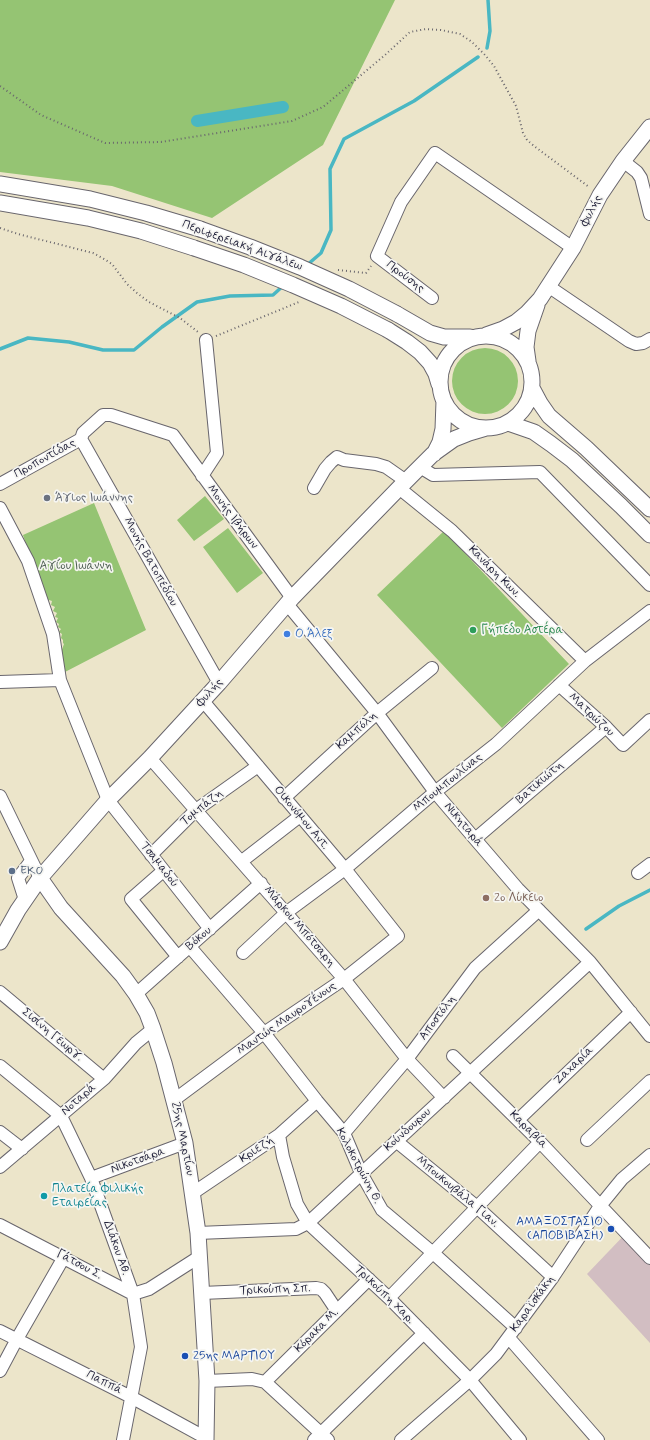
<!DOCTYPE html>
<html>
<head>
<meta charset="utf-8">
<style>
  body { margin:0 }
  canvas { display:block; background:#ece5ca }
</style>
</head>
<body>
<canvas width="650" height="1440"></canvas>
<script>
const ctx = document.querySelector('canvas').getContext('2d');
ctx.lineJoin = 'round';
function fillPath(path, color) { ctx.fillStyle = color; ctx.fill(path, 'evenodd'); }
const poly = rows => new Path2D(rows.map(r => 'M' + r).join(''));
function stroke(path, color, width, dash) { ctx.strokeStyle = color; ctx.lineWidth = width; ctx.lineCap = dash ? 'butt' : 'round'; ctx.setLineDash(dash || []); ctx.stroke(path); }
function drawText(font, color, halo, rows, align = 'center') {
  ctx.font = font + ' Mynerve,sans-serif'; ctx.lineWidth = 3.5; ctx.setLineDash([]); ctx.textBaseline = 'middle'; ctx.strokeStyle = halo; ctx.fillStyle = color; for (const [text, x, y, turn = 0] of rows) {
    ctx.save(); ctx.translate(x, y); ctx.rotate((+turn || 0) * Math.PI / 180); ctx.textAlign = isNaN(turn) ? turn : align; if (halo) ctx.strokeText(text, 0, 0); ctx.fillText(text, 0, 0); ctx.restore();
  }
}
fillPath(poly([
  [630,1229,650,1252,650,1343,587,1274]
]), '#d2bec2');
fillPath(poly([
  [0,0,395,0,323,145,212,218,112,186,0,172],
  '452 381a33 33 0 1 1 66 0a33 33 0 1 1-66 0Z',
  [205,496,224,519,194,541,177,520],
  [94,503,146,630,65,672,60,655,64,644,63,643,63,640,61,638,62,634,59,632,61,629,58,627,59,624,56,622,58,618,55,617,57,613,53,611,55,607,51,605,52,601,49,600,46,605,23,535],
  [228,528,263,573,237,593,203,547],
  [444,531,569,664,502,728,377,595]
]), '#95c473');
stroke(poly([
  [487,48,490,31,488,0],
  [307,265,321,253,331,230,330,169,344,139,414,101,478,57],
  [0,349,28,338,69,342,103,350,134,350,162,327,197,302,230,296,273,295,284,285],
  [586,929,619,906,650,890]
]), '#49b7c3', 3.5);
stroke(poly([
  [197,121,283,107]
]), '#49b7c3', 12);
const minor = poly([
  [623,161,637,172,641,178,650,214],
  [548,286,629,341,636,344,643,343,650,339],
  [432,298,377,256,401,202,435,153,573,248],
  [81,439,219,683],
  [420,467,433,475,540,472,650,585],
  [202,476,217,453,206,340],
  [0,484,81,439,83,433,103,415,111,415,173,435,292,598],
  [314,488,325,469,331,462,337,457,344,460,376,464,386,467,406,481],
  [399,488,452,531,585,661],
  [0,508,28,561,53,634,60,680,108,800,210,929],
  [287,604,377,713,435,792,475,839,518,889,590,962,650,1036],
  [0,682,60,680],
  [559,685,606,727,623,745,650,720],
  [150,758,344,979,407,1059,444,1098],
  [0,796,40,878],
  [284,798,377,713,432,668],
  [475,839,606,727],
  [151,855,196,810,258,766],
  [242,861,300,816],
  [163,871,131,899,178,957],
  [638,873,650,864],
  [25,900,18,878,31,861],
  [190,947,264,1033,317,1101,344,1133,361,1173,382,1210,432,1252,516,1328],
  [243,953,287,912,345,869,435,792,496,744,585,661,650,611],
  [0,992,104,1079],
  [136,994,261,883],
  [453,1056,540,1142,650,1258],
  [0,1066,61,1116,91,1178,133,1294,141,1347,123,1440],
  [174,1100,264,1033,344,979,398,936,345,869,203,701],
  [518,1120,631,1012],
  [0,1132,22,1149],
  [344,1133,407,1059,475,968,539,910],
  [279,1135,283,1157,297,1204,308,1223,389,1298,470,1380,520,1440],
  [587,1140,650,1081],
  [396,1141,477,1207,553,1277],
  [0,1167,104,1079,136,1043,153,1029],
  [91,1178,185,1143],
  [193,1193,279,1135,317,1101],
  [0,1225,133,1294,149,1289,199,1257],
  [198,1233,296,1229,308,1223,590,962],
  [202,1293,316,1288,321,1289,325,1293,337,1311],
  [389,1298,540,1142],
  [0,1331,131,1397,206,1438],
  [509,1338,598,1440],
  [0,1371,17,1339,64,1257],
  [207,1381,252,1379,265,1382,328,1440],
  [265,1382,369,1279],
  [314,1440,424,1333],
  [401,1440,470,1380,496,1354,553,1277,600,1206,622,1179,650,1155]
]);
const major = poly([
  [0,184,90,199,146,213,200,229],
  [0,203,88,218,141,231,194,248],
  [397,314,430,333,444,337,470,337],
  [388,330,407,342,420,352,430,363,436,374,439,384],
  [486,335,503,329,516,322,527,313,540,299,573,248,600,195,623,161,650,127],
  '440 382a46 46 0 1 1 92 0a46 46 0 1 1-92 0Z',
  [528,361,526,347,528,331,537,305],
  [532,388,540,403,549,416,586,448,650,509],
  [508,423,534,432,551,444,572,460,621,506,650,535],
  [434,454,440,442,443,429,444,401],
  [40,878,61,908,123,976,136,994,147,1013,153,1029,164,1063,185,1143,198,1233,207,1381,206,1440],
  [0,942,18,910,40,878,108,800,150,758,219,683,292,598,399,488,433,454,454,439,469,433,486,428]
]);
stroke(minor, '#69666d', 14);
stroke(major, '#69666d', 17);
stroke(poly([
  [0,86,41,115,105,143,161,142,292,121,323,107,385,55,410,32,426,29,441,30,460,34,472,42,485,55,494,66,516,106,523,133,527,140,534,146,589,187],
  [0,228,18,234,93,253,104,259,112,264,127,284,137,293,149,302,180,318,198,332],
  [338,270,366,273,371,266],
  [216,336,299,302]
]), '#69666d', 2, [1, 3]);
stroke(minor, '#fff', 12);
stroke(major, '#fff', 15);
const majorBridge = poly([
  [200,229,250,247,300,267,349,289,397,314],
  [194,248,244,265,293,285,341,306,388,330]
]);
stroke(majorBridge, '#69666d', 17, []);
stroke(majorBridge, '#fff', 15);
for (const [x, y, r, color] of [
  [47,498,4,"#6b7280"],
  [473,630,4,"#2e9e5b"],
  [287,634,4,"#3f7fe0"],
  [12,871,4,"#5c6f8a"],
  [486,898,4,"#8d6e63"],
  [44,1196,4,"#0f9aa8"],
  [611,1229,4,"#1a4fb4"],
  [185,1356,4,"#1a4fb4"]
]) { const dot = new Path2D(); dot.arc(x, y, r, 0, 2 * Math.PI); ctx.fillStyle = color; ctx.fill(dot); stroke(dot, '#f6f6f2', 1.5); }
drawText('12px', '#22223b', '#f6f6f2', [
  ["Φυλής",592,211,-63],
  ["Περιφερειακή Αιγάλεω",242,246,20],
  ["Προύσης",405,277,37],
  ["Προποντίδας",45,459,-29],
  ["Μονής Ιβήρων",232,517,53],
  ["Μονής Βατοπεδίου",150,562,61],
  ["Κανάρη Κων.",494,572,45],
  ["Φυλής",210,693,-48],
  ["Ματρώζου",591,715,43],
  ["Καμπόλη",357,731,-42],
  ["Μπουμπουλίνας",448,783,-39],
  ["Βατικιώτη",540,783,-41],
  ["Τομπάζη",202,808,-39],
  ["Οικονόμου Αντ.",301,818,50],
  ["Νικηταρά",463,825,50],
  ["Τσαμαδού",159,865,52],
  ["Μάρκου Μπότσαρη",299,927,49],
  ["Βόκου",199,939,-41],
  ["Αποστόλη",438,1018,-53],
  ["Μαντώς Μαυρογένους",287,1019,-35],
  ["Σισίνη Γεωργ.",52,1035,40],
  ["Ζαχαρία",574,1066,-44],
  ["Νοταρά",79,1100,-41],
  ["Κούνδουρου",408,1130,-42],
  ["Καραβία",528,1130,45],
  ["25ης Μαρτίου",182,1139,78],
  ["Κριεζή",257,1150,-34],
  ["Νικοτσάρα",138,1161,-20],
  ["Κολοκοτρώνη Θ.",358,1166,62],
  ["Μπουκουβάλα Γιαν.",457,1192,40],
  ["Διάκου Αθ.",116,1248,70],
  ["Γάτσου Σ.",79,1265,28],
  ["Τρικούπη Σπ.",275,1290,-2],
  ["Τρικούπη Χαρ.",384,1295,44],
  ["Καραϊσκάκη",533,1304,-54],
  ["Κόρακα Μ.",317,1331,-45],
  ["Παππά",104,1383,27]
]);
drawText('12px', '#5b616d', '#f6f6f2', [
  ["Άγιος Ιωάννης",55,498]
], 'left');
drawText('12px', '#4a5b4f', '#f6f6f2', [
  ["Αγίου Ιωάννη",76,566]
]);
drawText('12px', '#27864d', '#f6f6f2', [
  ["Γήπεδο Αστέρα",481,630]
], 'left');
drawText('12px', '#366cbe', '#f6f6f2', [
  ["Ο Άλεξ",295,634]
], 'left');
drawText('12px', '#4e5e75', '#f6f6f2', [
  ["EKO",20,871]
], 'left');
drawText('12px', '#785e54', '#f6f6f2', [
  ["2ο Λύκειο",494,898]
], 'left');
drawText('12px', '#0d838f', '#f6f6f2', [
  ["Πλατεία Φιλικής",52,1189],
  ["Εταιρείας",52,1203]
], 'left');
drawText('12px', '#164399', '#f6f6f2', [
  ["ΑΜΑΞΟΣΤΑΣΙΟ",603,1222],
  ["(ΑΠΟΒΙΒΑΣΗ)",603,1236],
  ["25ης ΜΑΡΤΙΟΥ",193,1356,"left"]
], 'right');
</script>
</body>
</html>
